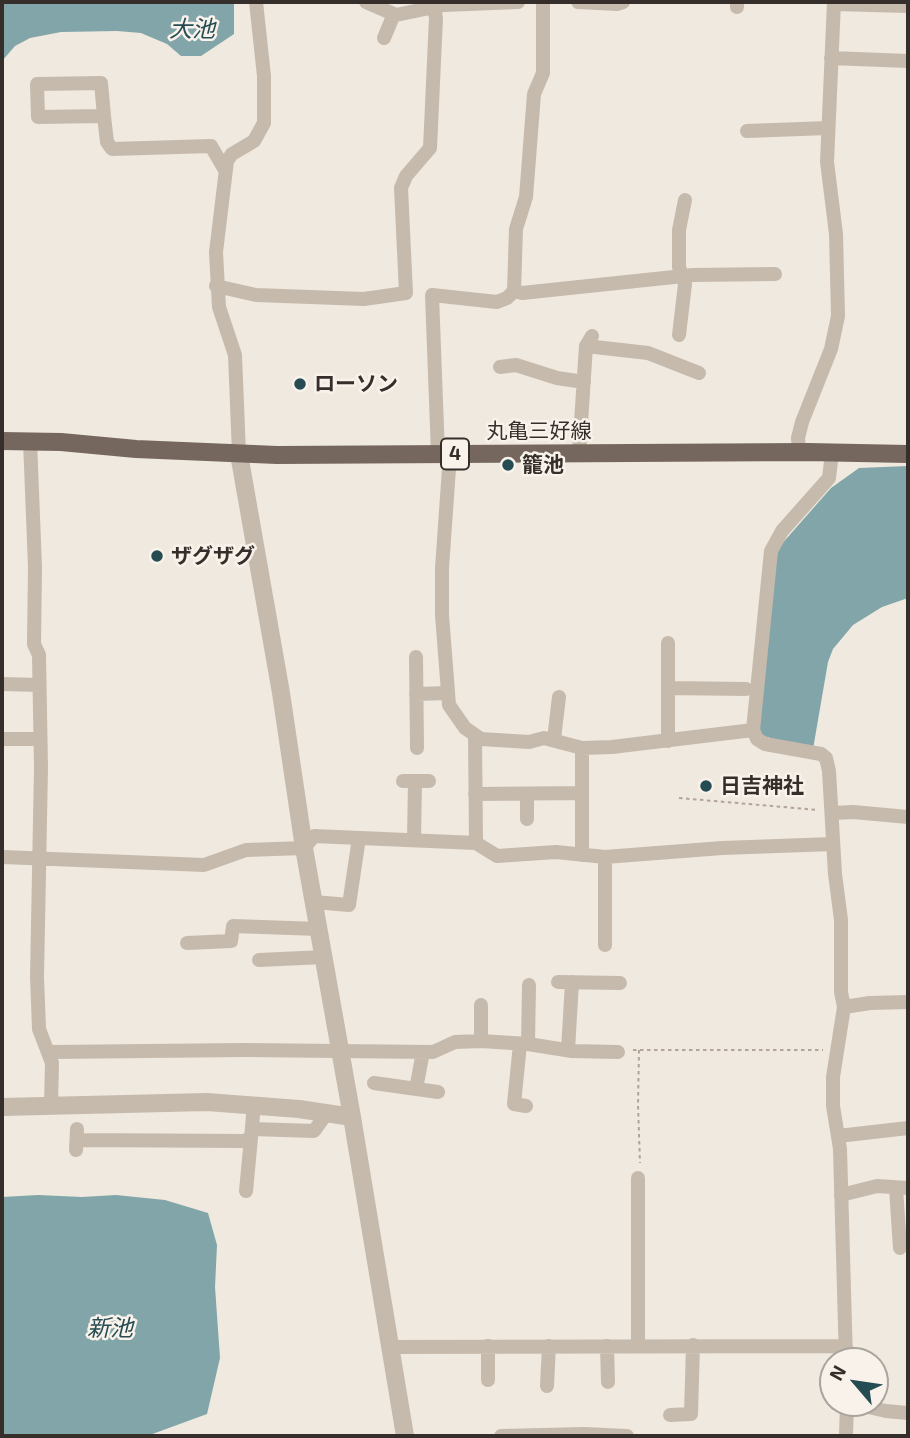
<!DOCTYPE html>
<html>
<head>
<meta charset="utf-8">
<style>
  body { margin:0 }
  #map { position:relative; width:910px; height:1438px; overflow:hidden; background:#f0e9df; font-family:"Exo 2",sans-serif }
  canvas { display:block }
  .frame { position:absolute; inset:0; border:4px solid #352e2a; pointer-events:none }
  .north { position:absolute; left:819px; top:1347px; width:70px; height:70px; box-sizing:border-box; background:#f8f2eb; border:2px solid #aaa49e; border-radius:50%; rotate:299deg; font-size:19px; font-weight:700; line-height:28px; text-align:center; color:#352e2a }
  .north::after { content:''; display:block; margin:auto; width:24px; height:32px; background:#254c52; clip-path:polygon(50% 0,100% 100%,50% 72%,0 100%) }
</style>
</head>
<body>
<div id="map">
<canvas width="910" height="1438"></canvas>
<div class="frame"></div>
<div class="north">N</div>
</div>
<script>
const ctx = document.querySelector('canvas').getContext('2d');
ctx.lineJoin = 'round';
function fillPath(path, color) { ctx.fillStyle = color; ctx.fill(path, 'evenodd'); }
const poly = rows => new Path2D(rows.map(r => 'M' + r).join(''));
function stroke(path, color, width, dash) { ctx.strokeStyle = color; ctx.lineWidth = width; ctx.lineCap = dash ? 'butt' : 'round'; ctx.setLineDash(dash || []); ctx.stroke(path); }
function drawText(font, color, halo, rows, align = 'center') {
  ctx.font = font + ' "Exo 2","Noto Sans JP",sans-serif'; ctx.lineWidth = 5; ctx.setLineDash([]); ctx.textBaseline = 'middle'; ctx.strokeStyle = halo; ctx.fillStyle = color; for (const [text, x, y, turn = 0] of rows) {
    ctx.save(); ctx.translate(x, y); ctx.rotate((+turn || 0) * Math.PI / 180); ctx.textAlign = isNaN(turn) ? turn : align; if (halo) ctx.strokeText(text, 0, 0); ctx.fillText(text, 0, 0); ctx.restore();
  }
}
fillPath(poly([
  [2,2,234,2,234,34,201,56,181,56,167,44,141,33,117,31,61,32,30,38,15,46,2,61],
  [908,466,908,598,882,607,853,625,833,649,828,662,813,749,759,735,774,562,780,546,831,488,859,468],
  [38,1195,82,1197,116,1195,165,1200,208,1213,217,1245,215,1287,220,1358,207,1414,147,1436,2,1436,2,1197]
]), '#81a5a9');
stroke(poly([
  [679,798,818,810],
  [633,1050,823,1050],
  [639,1050,638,1105,640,1163]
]), '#b2a496', 2, [3.5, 3.5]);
stroke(poly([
  [366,2,396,15,444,5,518,2],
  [578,2,617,4,623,2],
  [737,2,737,7],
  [834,4,908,6],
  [384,38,394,14],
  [831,58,908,61],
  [104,116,38,117,37,84,101,83,104,116,107,142,112,149,211,146,225,170],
  [747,131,827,128],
  [216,286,256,295,364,299,406,293,401,188,406,176,430,148,436,18,433,2],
  [514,291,522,293,693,275,775,274],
  [679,335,685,284,679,267,679,230,685,200],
  [586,346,648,353,699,373],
  [500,367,516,365,557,378,584,382],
  [30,441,35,567,34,644,39,655,41,767,37,977,39,1029,52,1063,51,1106],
  [799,452,798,438,802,422,831,349,838,316,836,234,827,162,834,2],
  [579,453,586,346,592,336],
  [832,453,829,478,782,531,771,551,753,730,757,739,765,744,821,754,826,758,829,771,835,874,841,920,841,992,844,1007,833,1077,833,1106,840,1149,846,1361],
  [239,454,235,355,219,307,216,252,227,161,232,154,254,141,264,123,264,76,256,2],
  [438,454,432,295,497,302,507,298,514,291,516,229,526,197,534,94,543,73,543,2],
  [450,454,442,568,442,615,449,705,465,728,481,739,529,742,544,738,582,748,612,747,753,730],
  [668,643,668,741],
  [416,657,417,748],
  [2,684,39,685],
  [668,688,746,689],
  [416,694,448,693],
  [475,735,476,843],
  [2,739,40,739],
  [554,739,559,697],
  [403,781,429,781],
  [475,794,582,793],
  [833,813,853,812,908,817],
  [527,819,527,794],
  [414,840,415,781],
  [582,855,582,748],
  [2,857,204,865,246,850,304,848,314,836,476,843,497,856,556,852,605,857,722,848,833,844],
  [605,857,605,945],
  [314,902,349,905,359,838],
  [187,943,231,941,233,926,319,929],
  [259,960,324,957],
  [558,982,620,983],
  [481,1005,481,1041],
  [844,1007,870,1003,908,1002],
  [520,1044,514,1104,526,1106],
  [528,1044,529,985],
  [568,1050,572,982],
  [49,1052,245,1050,433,1052,455,1042,481,1041,528,1044,572,1051,618,1052],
  [374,1083,438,1092],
  [416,1089,423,1052],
  [252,1129,314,1131,327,1113],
  [838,1136,908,1128],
  [77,1140,244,1141,251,1138,254,1104],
  [76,1150,77,1129],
  [896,1188,900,1248],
  [246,1191,251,1138],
  [841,1195,877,1186,908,1188],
  [488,1346,488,1380],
  [607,1346,608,1382],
  [638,1346,638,1178],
  [390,1347,846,1346],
  [547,1386,549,1346],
  [851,1403,886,1411,908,1413],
  [670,1415,691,1414,693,1345],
  [501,1436,584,1434,627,1436],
  [846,1436,847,1403]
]), '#c6baac', 14);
stroke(poly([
  [239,454,281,693,304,848,352,1117,405,1436],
  [2,1107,207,1102,299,1109,352,1117]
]), '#c6baac', 18);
stroke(poly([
  [2,441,61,442,136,449,277,455,808,452,908,454]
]), '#75675d', 18);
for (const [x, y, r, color] of [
  [300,384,7,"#254c52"],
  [508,465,7,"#254c52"],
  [157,556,7,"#254c52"],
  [706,786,7,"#254c52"]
]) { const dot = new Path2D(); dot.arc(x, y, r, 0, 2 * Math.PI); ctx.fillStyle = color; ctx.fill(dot); stroke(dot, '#f8f2eb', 2.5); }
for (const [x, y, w] of [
  [455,454,28]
]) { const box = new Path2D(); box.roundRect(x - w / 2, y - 15.5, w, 31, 5); ctx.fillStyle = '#f8f2eb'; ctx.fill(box); stroke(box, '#352e2a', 2); }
drawText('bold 19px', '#352e2a', null, [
  ["4",455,454]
]);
drawText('bold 21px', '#352e2a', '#f8f2eb', [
  ["ローソン",314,384],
  ["籠池",522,465],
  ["ザグザグ",171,556],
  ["日吉神社",720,786]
], 'left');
drawText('21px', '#352e2a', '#f8f2eb', [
  ["丸亀三好線",539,431]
]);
drawText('italic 23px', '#254c52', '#f8f2eb', [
  ["大池",192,29],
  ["新池",110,1328]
]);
</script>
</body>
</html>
